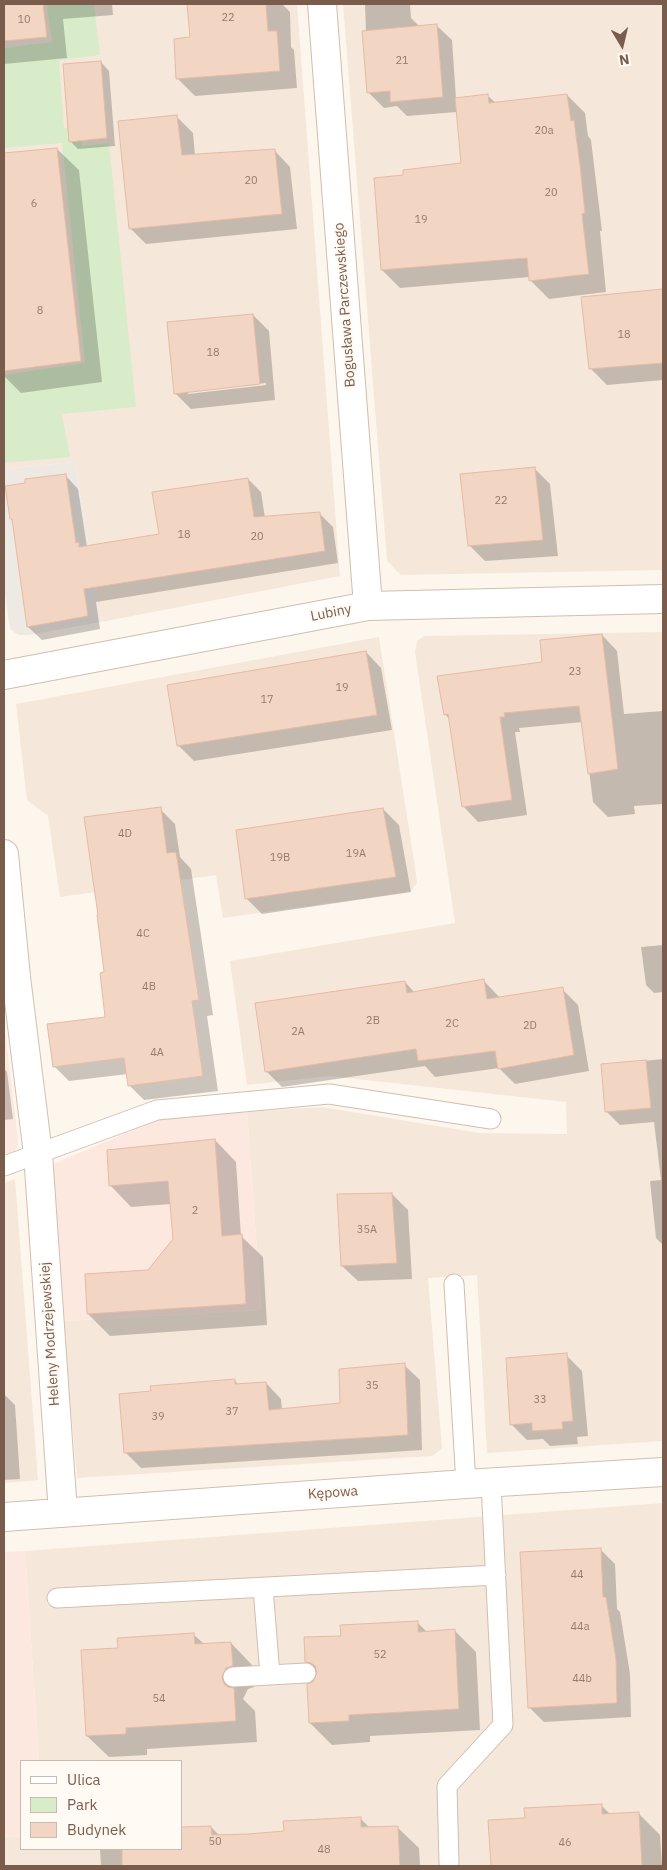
<!DOCTYPE html>
<html>
<head>
<meta charset="utf-8">
<style>
  body { margin:0 }
  #map { position:relative; width:667px; height:1870px; overflow:hidden; background:#fdf6ec; font-family:"IBM Plex Sans",sans-serif }
  canvas { display:block }
  .frame { position:absolute; inset:0; border:5px solid #7a5c4d; pointer-events:none }
  .legend { position:absolute; left:20px; top:1760px; width:162px; height:90px; box-sizing:border-box; background:#fffaf3; border:1px solid #cabbb1; margin:0; padding:6px 9px; list-style:none; font-size:15px; color:#7a5c4d }
  .legend li { display:flex; align-items:center; gap:10px; height:25px }
  .legend b { width:25px; border:1px solid #cabbb1 }
  .north { position:absolute; left:597px; top:20px; width:50px; height:50px; -webkit-text-stroke:4px #fffaf3; paint-order:stroke; rotate:171deg; font-size:14px; font-weight:700; line-height:20px; text-align:center; color:#7a5c4d }
  .north::after { content:''; display:block; margin:auto; width:18px; height:22px; background:#7a5c4d; clip-path:polygon(50% 0,100% 100%,50% 72%,0 100%) }
</style>
</head>
<body>
<div id="map">
<canvas width="667" height="1870"></canvas>
<div class="frame"></div>
<ul class="legend">
<li><b style="height:6px;background:#fff"></b>Ulica</li>
<li><b style="height:14px;background:#d8ecc9"></b>Park</li>
<li><b style="height:14px;background:#f3d5c3"></b>Budynek</li>
</ul>
<div class="north">N</div>
</div>
<script>
const ctx = document.querySelector('canvas').getContext('2d');
ctx.lineJoin = 'round';
function fillPath(path, color) { ctx.fillStyle = color; ctx.fill(path, 'evenodd'); }
const poly = rows => new Path2D(rows.map(r => 'M' + r).join(''));
function stroke(path, color, width, dash) { ctx.strokeStyle = color; ctx.lineWidth = width; ctx.lineCap = dash ? 'butt' : 'round'; ctx.setLineDash(dash || []); ctx.stroke(path); }
function drawText(font, color, halo, rows, align = 'center') {
  ctx.font = font + ' "IBM Plex Sans",sans-serif'; ctx.lineWidth = 4; ctx.setLineDash([]); ctx.textBaseline = 'middle'; ctx.strokeStyle = halo; ctx.fillStyle = color; for (const [text, x, y, turn = 0] of rows) {
    ctx.save(); ctx.translate(x, y); ctx.rotate((+turn || 0) * Math.PI / 180); ctx.textAlign = isNaN(turn) ? turn : align; if (halo) ctx.strokeText(text, 0, 0); ctx.fillText(text, 0, 0); ctx.restore();
  }
}
fillPath(poly([
  [4,4,297,4,340,576,101,622,75,462,4,469],
  [343,4,663,4,663,570,401,575,387,561],
  [663,632,663,1441,487,1453,477,1275,428,1278,442,1449,432,1456,77,1478,63,1321,261,1310,247,1112,322,1107,479,1133,567,1134,566,1102,329,1076,247,1085,230,961,455,923,415,652,417,641,424,636],
  [379,637,416,874,417,883,410,892,223,918,216,875,60,897,48,816,27,800,16,704],
  [15,1179,38,1480,4,1483,4,1183],
  [663,1503,663,1866,4,1866,4,1837,21,1836,21,1849,181,1849,181,1761,39,1761,25,1551]
]), '#f5e8da');
fillPath(poly([
  [4,1021,18,1140,18,1145,15,1151,4,1154],
  [247,1112,261,1310,63,1321,53,1164,157,1120],
  [25,1551,39,1761,21,1761,21,1836,4,1837,4,1552]
]), '#fde8e0');
fillPath(poly([
  [75,462,101,622,29,635,19,635,11,630,9,623,4,587,4,469]
]), '#efe9e4');
fillPath(poly([
  [59,4,94,4,100,55,59,60,64,128,80,127,82,146,109,143,136,407,62,414,70,457,4,463,4,375,85,363,62,143,4,148,4,48,52,42,47,5]
]), '#d8ecc9');
fillPath(poly([
  [4,4,112,4,113,15,63,19,67,58,4,64],
  [189,4,282,4,290,12,291,47,294,50,297,88,195,96,177,78,192,38],
  [365,4,410,4,411,18,419,26,436,25,452,40,456,99,488,96,496,103,567,95,585,113,588,136,591,140,602,231,600,231,606,292,549,299,531,281,530,277,400,288,382,270,405,176,462,165,457,112,407,116,397,106,384,108,368,92],
  [101,62,109,71,115,146,78,149,70,141],
  [177,117,193,133,195,156,275,151,290,167,297,229,146,244,130,228],
  [57,149,79,170,102,382,21,393,4,376,4,155],
  [657,291,663,297,663,380,607,385,591,369],
  [253,315,269,331,275,400,191,409,175,393],
  [266,383,266,385,188,394,188,391],
  [534,468,550,484,558,556,485,561,469,545],
  [65,475,78,489,87,547,161,536,248,479,261,492,265,518,320,514,333,527,338,563,96,602,100,629,42,640,28,627,14,522,11,519],
  [602,635,617,651,624,714,663,711,663,804,634,806,635,814,608,817,593,802,583,722,519,728,520,732,515,732,527,815,478,822,463,806,450,720,445,714,544,663],
  [366,652,381,668,392,730,194,761,178,745],
  [160,809,175,824,180,857,191,869,213,1015,207,1016,218,1091,144,1100,129,1085,128,1074,69,1081,54,1066,107,1018,105,973],
  [383,809,399,825,411,892,262,914,246,898],
  [663,945,663,992,654,993,646,985,641,947],
  [484,981,500,998,562,989,578,1005,589,1071,515,1084,499,1068,435,1077,425,1066,282,1087,266,1071,405,982,415,993],
  [663,1059,663,1262,662,1244,656,1238,650,1181,661,1180,654,1122,620,1125,606,1111,602,1065],
  [4,1068,7,1072,13,1119,4,1120],
  [215,1140,236,1162,241,1236,263,1257,267,1325,110,1336,88,1314,149,1272,174,1240,171,1204,131,1207,110,1185],
  [392,1194,408,1210,412,1279,358,1281,342,1266],
  [566,1355,582,1371,588,1436,577,1437,578,1444,550,1446,543,1439,527,1440,511,1424],
  [404,1365,420,1380,422,1450,141,1468,125,1452,152,1392,235,1381,239,1385,266,1383,281,1399,282,1410,341,1404],
  [4,1394,15,1405,20,1479,4,1480],
  [600,1549,615,1564,617,1609,620,1612,630,1674,631,1717,544,1722,529,1707],
  [417,1622,427,1632,454,1630,476,1652,480,1730,370,1736,370,1742,332,1745,310,1723,313,1683,318,1673,307,1661,342,1637],
  [194,1635,204,1644,231,1643,252,1665,254,1687,248,1689,243,1699,255,1711,257,1742,147,1749,147,1755,109,1757,87,1736,119,1650],
  [601,1805,611,1815,638,1813,660,1835,662,1866,492,1866,490,1821,526,1819],
  [360,1818,370,1828,397,1827,419,1848,420,1866,101,1866,100,1849,181,1849,211,1827,220,1836,285,1833]
]), '#0003');
const building = poly([
  [4,4,43,4,47,37,4,41,4,4],
  [187,4,266,4,268,31,277,31,280,71,176,79,174,39,190,37,187,4],
  [437,24,443,97,390,102,390,91,367,93,362,31,437,24],
  [101,61,107,138,69,142,63,64,101,61],
  [488,94,489,103,567,94,571,121,574,120,580,165,585,213,582,214,589,274,529,281,527,258,381,270,374,178,403,175,403,170,461,163,455,98,488,94],
  [177,115,182,155,275,149,282,214,129,229,118,121,177,115],
  [57,148,81,361,4,371,4,153,57,148],
  [663,289,663,363,589,369,581,297,663,289],
  [253,314,260,384,174,394,167,322,253,314],
  [535,467,543,540,468,546,460,474,535,467],
  [66,474,76,543,79,542,79,547,159,534,152,492,248,478,254,517,320,512,325,551,84,589,88,616,27,627,12,519,10,519,5,486,25,483,25,479,66,474],
  [602,634,618,769,588,774,579,706,504,713,505,717,500,717,512,800,462,807,448,714,444,715,437,676,542,662,540,640,602,634],
  [366,651,377,715,177,746,167,685,366,651],
  [161,807,167,853,176,852,199,1000,192,1001,203,1076,128,1086,124,1058,53,1067,47,1024,105,1017,100,973,104,972,97,915,98,915,84,817,161,807],
  [383,808,396,877,245,899,236,830,383,808],
  [484,979,487,999,563,987,574,1055,498,1069,495,1051,418,1061,416,1049,265,1072,255,1003,405,981,407,993,484,979],
  [646,1060,651,1108,605,1112,601,1064,646,1060],
  [215,1139,222,1236,242,1234,246,1304,87,1314,85,1274,148,1270,173,1239,168,1181,109,1186,107,1150,215,1139],
  [392,1193,397,1263,341,1266,337,1194,392,1193],
  [567,1353,573,1421,562,1422,563,1429,532,1431,532,1423,510,1425,506,1358,567,1353],
  [405,1363,408,1435,124,1453,119,1394,151,1391,150,1386,235,1379,235,1384,266,1382,269,1410,340,1403,339,1369,405,1363],
  [601,1548,603,1597,606,1597,616,1659,617,1703,528,1708,520,1552,601,1548],
  [418,1621,418,1632,455,1629,459,1709,349,1715,349,1721,309,1723,307,1684,313,1682,317,1673,315,1666,311,1663,305,1662,304,1637,341,1636,340,1625,418,1621],
  [194,1633,195,1644,231,1642,233,1666,226,1668,222,1677,224,1684,228,1687,234,1688,236,1721,126,1728,126,1734,86,1736,81,1650,118,1648,117,1638,194,1633],
  [602,1804,602,1814,639,1812,642,1866,491,1866,488,1820,525,1818,524,1808,602,1804],
  [361,1817,361,1827,398,1826,400,1866,122,1866,122,1849,181,1849,181,1827,211,1826,212,1835,248,1834,284,1831,283,1821,361,1817]
]);
fillPath(building, '#f3d5c3');
stroke(building, '#e6bba3', 1);
const lane = poly([
  [4,1166,157,1110,329,1094,491,1119],
  [454,1284,466,1484],
  [263,1588,270,1675],
  [57,1598,496,1575],
  [233,1677,306,1673],
  [449,1863,447,1786,503,1725,491,1483]
]);
const street = poly([
  [322,4,368,606],
  [4,675,368,606,663,599],
  [4,854,16,977,38,1154,63,1513],
  [4,1517,466,1484,663,1472]
]);
stroke(lane, '#d1beb0', 21);
stroke(street, '#d1beb0', 30);
stroke(lane, '#fff', 19);
stroke(street, '#fff', 28);
drawText('11px', '#987a6a', null, [
  ["22",228,18],
  ["10",24,20],
  ["21",402,61],
  ["20a",544,131],
  ["20",251,181],
  ["20",551,193],
  ["6",34,204],
  ["19",421,220],
  ["8",40,311],
  ["18",624,335],
  ["18",213,353],
  ["22",501,501],
  ["18",184,535],
  ["20",257,537],
  ["23",575,672],
  ["19",342,688],
  ["17",267,700],
  ["4D",125,834],
  ["19A",356,854],
  ["19B",280,858],
  ["4C",143,934],
  ["4B",149,987],
  ["2B",373,1021],
  ["2C",452,1024],
  ["2D",530,1026],
  ["2A",298,1032],
  ["4A",157,1053],
  ["2",195,1211],
  ["35A",367,1230],
  ["35",372,1386],
  ["33",540,1400],
  ["37",232,1412],
  ["39",158,1417],
  ["44",577,1575],
  ["44a",580,1627],
  ["52",380,1655],
  ["44b",582,1679],
  ["54",159,1699],
  ["50",215,1842],
  ["46",565,1843],
  ["48",324,1850]
]);
drawText('14px', '#7a5c4d', '#fffaf3', [
  ["Bogusława Parczewskiego",345,305,-94],
  ["Lubiny",331,613,-11],
  ["Heleny Modrzejewskiej",50,1334,-94],
  ["Kępowa",333,1493,-4]
]);
</script>
</body>
</html>
